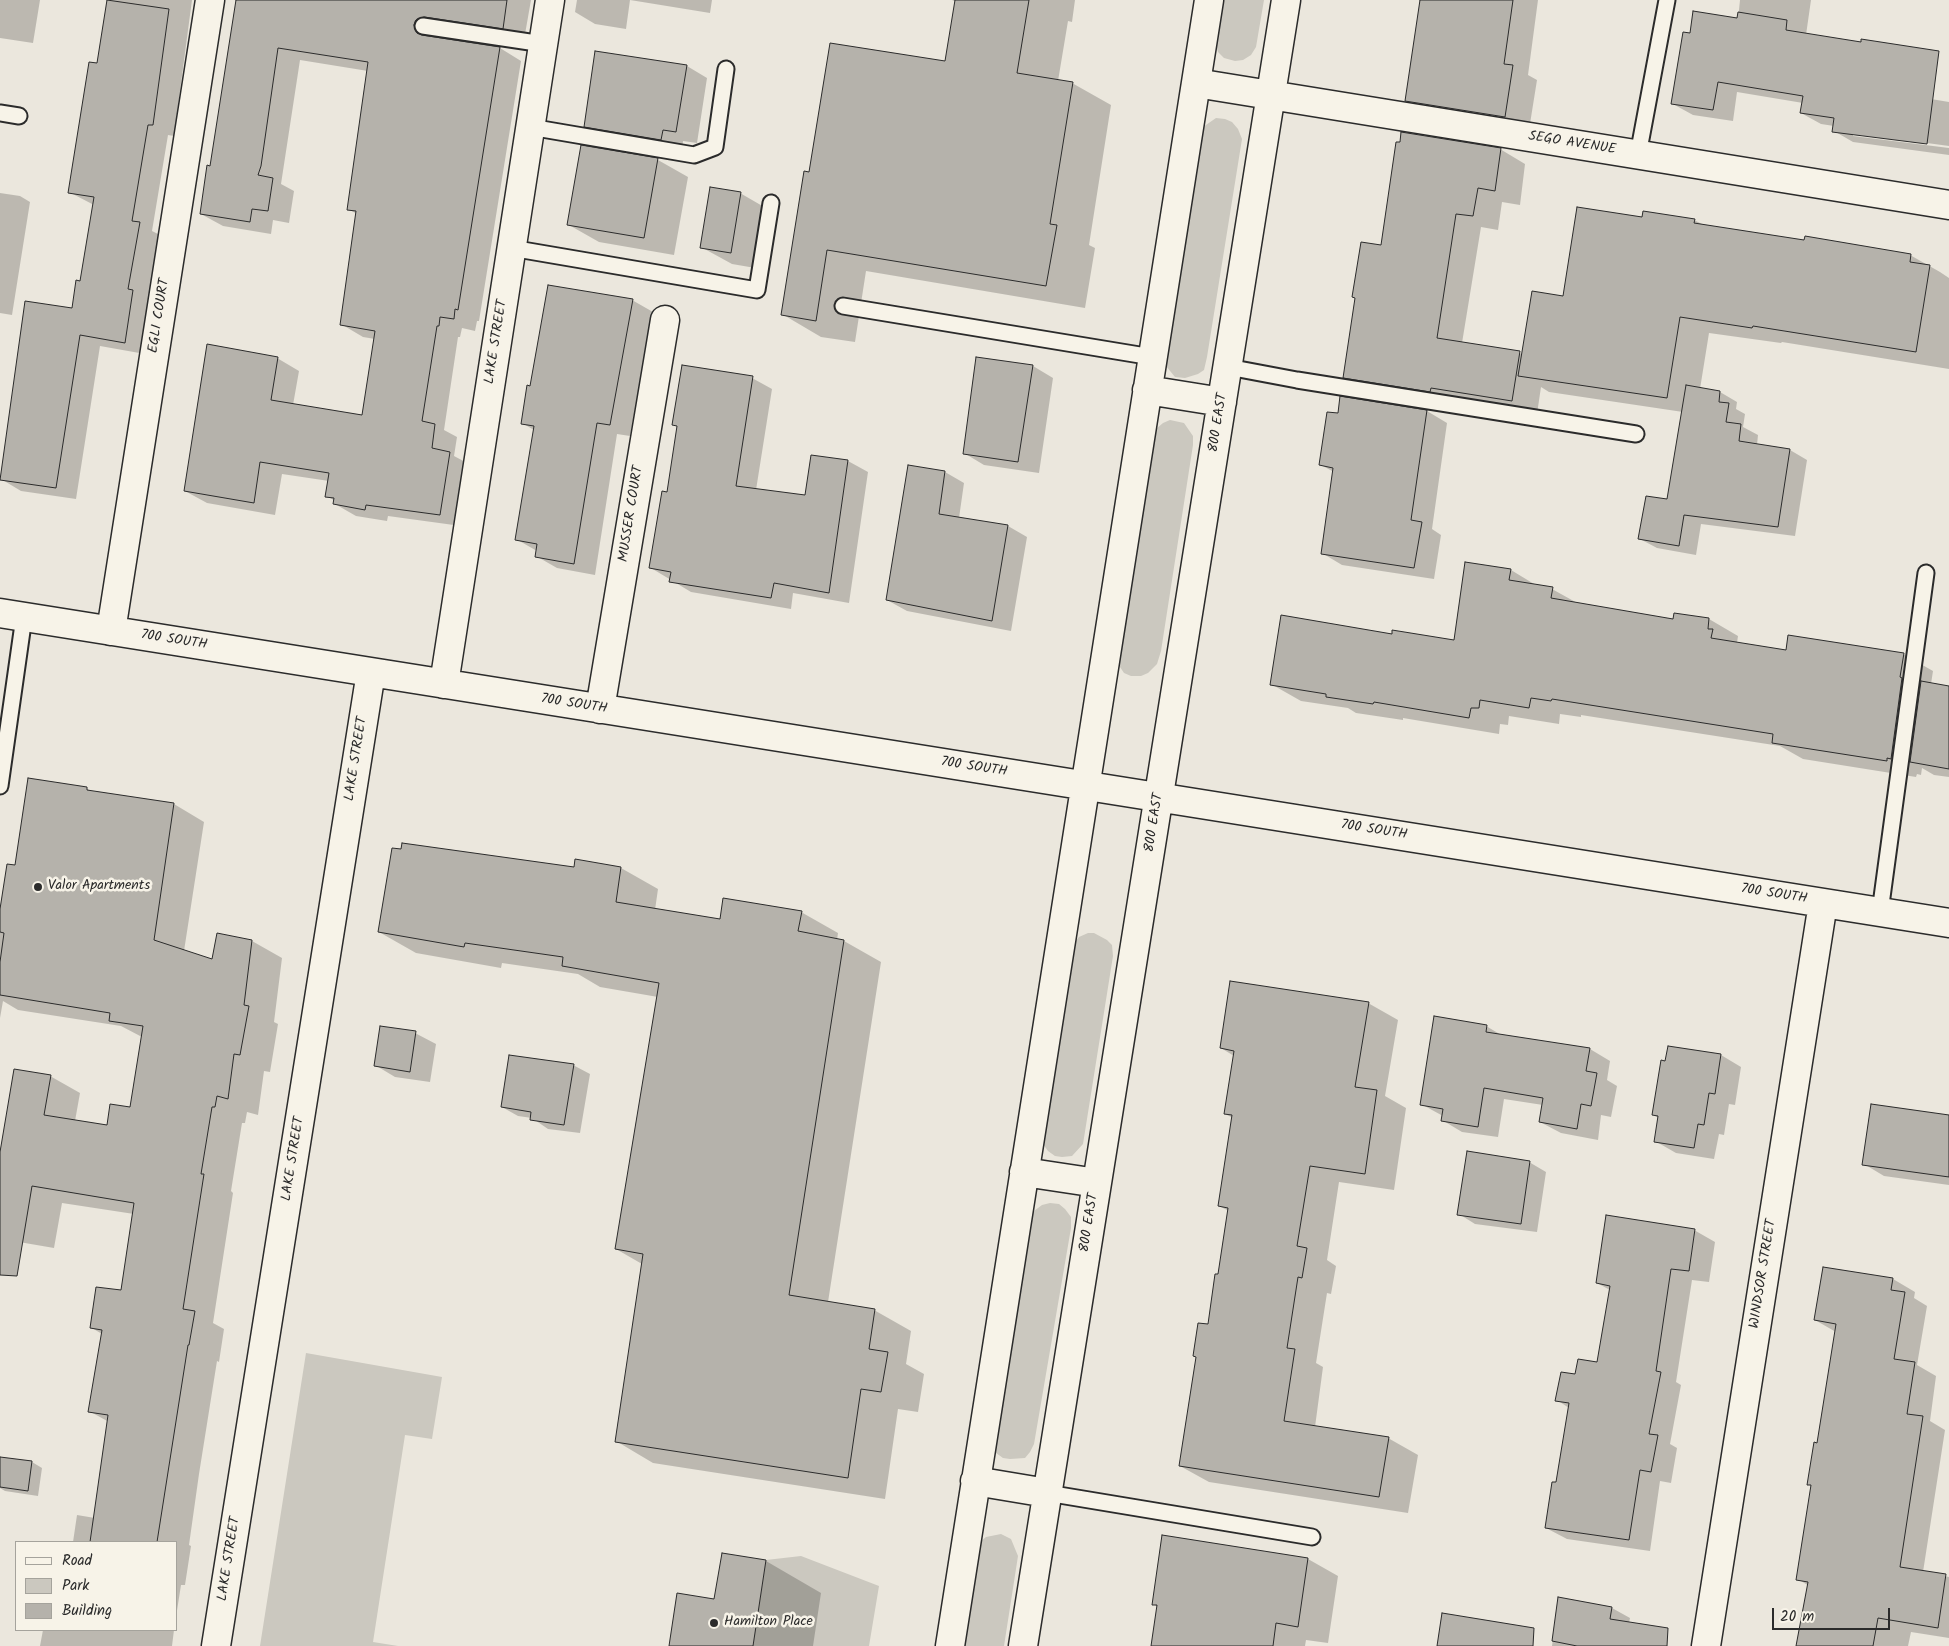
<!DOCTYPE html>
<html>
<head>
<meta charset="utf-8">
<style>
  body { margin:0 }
  #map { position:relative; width:1949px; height:1646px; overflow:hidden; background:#ebe7dd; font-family:Kalam,sans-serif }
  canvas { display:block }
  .legend { position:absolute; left:15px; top:1541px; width:162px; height:90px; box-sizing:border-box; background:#f7f3e8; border:1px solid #a5a39c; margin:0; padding:6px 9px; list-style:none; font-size:15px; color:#2b2b2b }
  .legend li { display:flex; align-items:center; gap:10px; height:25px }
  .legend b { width:25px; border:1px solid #a5a39c }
  .scale { position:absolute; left:1772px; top:1608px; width:118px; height:22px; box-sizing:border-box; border:2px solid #2b2b2b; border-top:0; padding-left:6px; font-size:15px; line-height:18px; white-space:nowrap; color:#2b2b2b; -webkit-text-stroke:4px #f7f3e8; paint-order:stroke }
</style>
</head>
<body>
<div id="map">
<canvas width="1949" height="1646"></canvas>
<ul class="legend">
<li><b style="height:6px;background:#f7f3e8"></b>Road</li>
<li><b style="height:14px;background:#cbc8bf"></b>Park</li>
<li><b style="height:14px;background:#b5b2ab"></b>Building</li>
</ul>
<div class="scale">20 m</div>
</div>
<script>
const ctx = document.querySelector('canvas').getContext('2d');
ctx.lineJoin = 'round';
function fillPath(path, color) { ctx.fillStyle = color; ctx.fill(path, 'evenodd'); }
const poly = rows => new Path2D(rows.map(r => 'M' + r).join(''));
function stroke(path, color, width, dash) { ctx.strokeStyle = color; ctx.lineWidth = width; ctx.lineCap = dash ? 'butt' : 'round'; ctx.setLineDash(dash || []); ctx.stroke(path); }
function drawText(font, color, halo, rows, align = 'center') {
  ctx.font = font + ' Kalam,sans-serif'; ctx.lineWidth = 5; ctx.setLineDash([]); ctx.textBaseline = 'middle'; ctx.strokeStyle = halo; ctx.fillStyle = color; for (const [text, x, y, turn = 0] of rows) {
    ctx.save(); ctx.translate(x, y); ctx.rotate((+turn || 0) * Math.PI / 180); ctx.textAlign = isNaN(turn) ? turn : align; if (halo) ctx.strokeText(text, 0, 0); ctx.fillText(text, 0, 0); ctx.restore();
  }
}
fillPath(poly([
  [1221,0,1264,0,1256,47,1251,55,1243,60,1235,61,1224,58,1218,52,1215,42],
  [1216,118,1225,119,1232,122,1238,129,1242,139,1207,357,1204,370,1198,374,1185,378,1175,377,1166,366,1163,358,1200,136,1203,127],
  [1170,420,1184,423,1193,436,1193,445,1161,651,1157,664,1148,673,1141,676,1131,676,1124,673,1118,664,1152,438,1156,429,1163,423],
  [1088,933,1094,933,1107,940,1112,945,1113,956,1083,1144,1072,1156,1062,1157,1055,1156,1048,1151,1043,1144,1042,1135,1074,943,1079,937],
  [1050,1203,1059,1204,1065,1209,1071,1217,1071,1228,1034,1444,1030,1452,1025,1458,1010,1459,1003,1458,996,1453,995,1442,1030,1214,1042,1205],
  [306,1353,442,1377,432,1439,405,1435,373,1642,398,1646,260,1646],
  [1001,1534,1011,1539,1018,1556,1004,1646,961,1646,980,1542,986,1537],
  [801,1556,879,1586,869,1646,753,1646,766,1560]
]), '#cbc8bf');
fillPath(poly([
  [0,0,40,0,33,43,0,38],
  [108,0,192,0,174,136,168,135,152,231,160,235,149,300,153,303,145,354,100,346,76,499,21,491,1,479,73,310,81,282,94,205,69,192,98,65],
  [237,0,531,0,524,40,438,32,435,38,500,48,521,61,479,321,477,321,475,331,462,328,460,337,458,337,444,430,457,437,454,456,471,465,461,526,388,516,387,521,356,516,335,504,335,501,327,496,329,481,282,474,275,515,207,503,185,491,277,358,299,371,293,405,363,416,375,339,363,337,341,324,357,214,348,209,368,71,300,60,281,184,294,191,289,223,273,220,271,234,223,226,201,214,211,167],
  [577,0,630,0,626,29,595,24,575,12],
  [630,0,712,0,710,13],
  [952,0,1075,0,1072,22,1068,21,1058,81,1072,83,1111,105,1089,245,1095,248,1085,308,866,271,855,342,821,337,782,314,810,174,946,63,956,2],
  [1421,0,1538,0,1528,75,1537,80,1529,130,1431,114,1407,100],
  [1740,0,1811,0,1806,35,1925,98,1949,102,1949,146,1853,133,1853,136,1949,148,1949,155,1853,142,1834,131,1834,126,1821,124,1801,113,1803,103,1737,92,1733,121,1693,115,1673,104,1691,34,1738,20],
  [687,66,707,78,697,143,683,141,682,151,605,138,585,126],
  [1500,149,1525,164,1520,205,1502,202,1498,230,1481,227,1462,343,1523,354,1564,298,1643,219,1694,220,1704,225,1806,242,1910,255,1940,272,1949,278,1949,369,1782,342,1781,343,1709,333,1700,389,1720,392,1737,402,1736,409,1745,414,1743,427,1758,435,1757,445,1790,450,1807,460,1795,536,1701,524,1696,555,1657,548,1640,539,1668,501,1683,412,1549,392,1541,387,1537,414,1369,391,1344,377,1382,247],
  [658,160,688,177,674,255,599,242,569,225],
  [0,193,20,196,30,202,12,315,0,313],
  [740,193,771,211,761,269,732,264,701,247],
  [632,300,653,312,630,436,617,434,595,575,557,568,536,556,537,551,516,539,534,430,522,423,531,387],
  [977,358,1033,366,1053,378,1039,473,984,465,964,453],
  [752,378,772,389,756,490,806,496,848,461,868,472,849,603,793,593,791,609,691,592,651,568,668,493,679,427,673,424],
  [1341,398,1427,411,1447,423,1432,529,1441,535,1434,579,1342,565,1322,553,1334,472,1321,465,1339,415],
  [945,472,964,483,959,518,1008,526,1027,537,1011,631,907,611,887,600],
  [1511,570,1539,587,1552,589,1579,604,1674,620,1709,619,1738,636,1737,643,1787,651,1903,654,1933,671,1931,684,1949,687,1949,777,1934,775,1922,768,1921,775,1917,774,1916,777,1803,759,1780,746,1581,715,1581,717,1560,714,1559,724,1509,716,1508,725,1500,724,1499,734,1403,718,1403,720,1356,713,1348,708,1301,701,1271,684,1393,636,1455,642],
  [87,789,94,793,174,804,204,822,184,951,213,960,252,941,282,958,274,1022,278,1024,270,1072,264,1071,258,1115,247,1112,245,1123,242,1123,231,1191,233,1193,213,1323,224,1329,219,1362,217,1361,199,1474,189,1545,191,1546,185,1585,181,1585,176,1617,176,1542,73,1542,77,1515,95,1518,109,1422,89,1411,102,1334,92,1328,122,1292,134,1214,62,1203,54,1248,19,1242,0,1231,0,1159,50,1076,80,1093,75,1121,108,1127,131,1108,142,1037,121,1026,18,1010,3,1001,0,1018,0,917,16,866],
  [621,868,658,889,655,910,722,920,801,912,838,933,837,940,844,941,881,962,828,1302,874,1310,911,1331,906,1364,924,1374,918,1412,898,1409,885,1499,653,1463,616,1441,642,1264,616,1249,658,997,600,987,578,974,502,963,501,968,416,953,379,932,575,869],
  [1368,1003,1398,1020,1385,1096,1406,1108,1394,1190,1339,1182,1327,1260,1336,1266,1331,1294,1327,1293,1316,1363,1323,1367,1315,1427,1388,1438,1418,1455,1408,1513,1209,1482,1180,1466,1219,1275,1229,1211,1219,1206,1233,1118,1225,1114,1234,1056,1221,1048],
  [1486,1026,1503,1036,1590,1049,1610,1061,1607,1080,1617,1086,1611,1117,1601,1115,1598,1140,1561,1133,1540,1122,1543,1105,1504,1099,1498,1137,1462,1132,1442,1120,1443,1116,1421,1104],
  [415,1033,436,1044,430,1082,395,1077,375,1065],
  [1721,1055,1741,1067,1735,1105,1729,1104,1724,1135,1719,1134,1714,1159,1676,1153,1655,1141,1659,1118,1653,1115],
  [573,1065,590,1074,580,1133,548,1129,532,1118,518,1116,502,1107],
  [1949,1117,1949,1185,1884,1176,1864,1164],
  [1529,1162,1546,1172,1537,1232,1475,1224,1459,1214],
  [1694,1230,1715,1242,1709,1282,1692,1280,1676,1382,1681,1385,1670,1444,1677,1448,1671,1483,1660,1481,1650,1551,1567,1539,1546,1528,1557,1484,1569,1408,1557,1400,1576,1376,1599,1363,1610,1290,1597,1283],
  [1893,1279,1915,1292,1914,1298,1927,1306,1917,1365,1936,1376,1930,1421,1945,1430,1923,1572,1949,1577,1949,1638,1911,1632,1908,1646,1798,1646,1809,1586,1798,1579,1812,1486,1809,1484,1818,1444,1836,1332,1815,1320],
  [0,1458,32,1462,42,1468,38,1496,5,1491,0,1488],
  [1163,1537,1308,1559,1338,1576,1328,1643,1306,1640,1305,1646,1152,1646,1158,1607,1153,1604],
  [766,1561,821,1593,813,1646,670,1646,715,1601],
  [1559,1599,1612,1608,1630,1618,1628,1628,1632,1646,1552,1646],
  [43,1630,174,1630,172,1646,40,1646]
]), '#0003');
const building = poly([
  [107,0,169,9,153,125,148,125,132,221,140,222,128,289,133,290,125,343,80,335,56,488,0,480,25,301,72,308,76,280,80,281,94,197,68,193,89,62,97,63,107,0],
  [236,0,507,0,503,29,424,17,416,20,414,25,417,33,422,35,500,47,458,310,455,309,454,319,440,317,439,326,437,326,422,421,435,424,432,448,450,452,440,515,366,505,365,510,333,504,334,498,325,497,329,473,260,462,254,503,184,491,207,344,278,357,271,400,362,415,375,331,340,325,356,211,347,210,368,62,278,48,261,166,258,175,273,178,268,211,252,209,250,222,200,214,207,165,210,166,236,0],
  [955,0,1029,0,1017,73,1073,82,1050,224,1057,225,1046,286,827,250,816,321,781,315,804,171,809,172,830,43,945,61,955,0],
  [1420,0,1513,0,1504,64,1513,65,1505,117,1405,101,1420,0],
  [1693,11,1737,18,1738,12,1787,20,1786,30,1861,42,1861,39,1939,51,1927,144,1832,132,1834,118,1800,113,1803,96,1718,82,1713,110,1671,104,1683,32,1690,33,1693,11],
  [595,51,687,65,676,132,663,130,661,140,584,127,595,51],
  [1401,132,1501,148,1495,191,1478,188,1473,216,1456,214,1437,338,1520,351,1512,401,1431,388,1430,392,1343,378,1355,298,1352,297,1361,242,1381,245,1396,142,1400,142,1401,132],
  [581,145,658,158,644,238,567,225,581,145],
  [710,187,741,192,731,253,700,248,710,187],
  [1577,207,1642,217,1643,211,1695,219,1694,223,1804,240,1805,236,1911,254,1910,262,1930,265,1916,352,1753,326,1752,328,1680,317,1667,398,1518,376,1532,291,1563,296,1577,207],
  [548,285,633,299,610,425,597,423,574,564,535,557,537,544,515,540,534,426,521,424,527,385,530,386,548,285],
  [976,357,1033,365,1018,462,963,454,976,357],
  [682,365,753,376,736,486,805,495,811,455,848,460,829,593,774,583,771,598,669,582,671,572,649,568,662,491,667,492,677,426,672,425,682,365],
  [1686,385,1720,391,1719,402,1729,403,1726,422,1741,424,1739,441,1790,449,1778,527,1684,515,1679,546,1638,539,1646,496,1667,499,1686,385],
  [1340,396,1427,410,1411,520,1422,522,1414,568,1321,554,1333,468,1319,465,1327,412,1338,413,1340,396],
  [908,465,945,471,939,514,1008,525,992,621,886,600,908,465],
  [1465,562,1511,569,1509,580,1553,587,1551,598,1673,619,1674,613,1709,618,1708,629,1713,629,1711,638,1786,650,1788,635,1904,653,1900,677,1902,678,1891,759,1887,758,1887,761,1772,743,1773,734,1552,699,1551,701,1531,698,1529,708,1480,700,1479,708,1471,708,1469,718,1374,702,1373,704,1326,697,1326,694,1270,685,1281,615,1392,634,1392,630,1454,640,1465,562],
  [1921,681,1949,686,1949,769,1910,762,1921,681],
  [28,778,87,787,87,790,174,803,154,940,212,959,217,933,252,940,244,1005,249,1006,240,1055,234,1054,228,1099,217,1096,215,1107,212,1107,201,1174,204,1174,183,1309,195,1311,189,1345,188,1345,157,1542,90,1542,108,1415,88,1412,102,1330,90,1328,96,1287,121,1290,134,1203,32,1186,17,1276,0,1275,0,1152,14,1069,51,1075,44,1115,107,1125,110,1104,130,1107,143,1026,109,1021,110,1013,0,995,0,962,4,933,0,932,0,909,7,864,15,865,28,778],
  [402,843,574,867,575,859,621,867,616,902,720,919,723,898,802,911,798,931,844,940,789,1295,875,1309,869,1349,888,1352,881,1392,861,1389,848,1478,615,1442,643,1254,615,1249,659,983,562,966,563,957,465,943,464,947,378,932,392,848,401,849,402,843],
  [1230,981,1369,1002,1355,1087,1377,1090,1365,1174,1310,1166,1297,1246,1307,1248,1302,1278,1298,1277,1287,1348,1295,1349,1284,1421,1389,1437,1379,1497,1179,1466,1196,1357,1193,1356,1198,1323,1208,1324,1215,1274,1218,1274,1228,1208,1218,1206,1232,1115,1224,1114,1234,1051,1220,1048,1230,981],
  [1434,1016,1487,1025,1486,1032,1590,1048,1586,1071,1597,1073,1591,1106,1581,1104,1577,1129,1539,1122,1543,1098,1484,1088,1478,1127,1441,1121,1443,1109,1420,1105,1434,1016],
  [380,1026,416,1031,410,1072,374,1066,380,1026],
  [1668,1046,1721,1054,1715,1094,1709,1093,1704,1125,1698,1124,1694,1148,1654,1142,1658,1116,1652,1115,1661,1060,1665,1061,1668,1046],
  [509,1055,574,1064,564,1125,530,1120,531,1112,501,1107,509,1055],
  [1871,1104,1949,1115,1949,1177,1862,1165,1871,1104],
  [1467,1151,1530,1161,1521,1224,1457,1215,1467,1151],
  [1606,1215,1695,1229,1689,1271,1671,1269,1656,1371,1661,1372,1649,1434,1658,1435,1651,1472,1640,1470,1629,1540,1545,1528,1552,1482,1556,1482,1569,1403,1555,1401,1561,1372,1575,1374,1578,1359,1597,1362,1610,1286,1596,1283,1606,1215],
  [1823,1267,1893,1278,1891,1290,1905,1292,1894,1359,1915,1362,1907,1414,1923,1416,1900,1567,1946,1574,1938,1628,1878,1618,1873,1646,1796,1646,1808,1582,1796,1580,1811,1485,1807,1485,1814,1442,1817,1443,1836,1324,1814,1320,1823,1267],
  [0,1457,32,1461,28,1491,0,1487,0,1457],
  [1162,1535,1308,1558,1298,1627,1276,1623,1273,1646,1151,1646,1157,1605,1152,1605,1162,1535],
  [722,1553,766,1560,753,1646,669,1646,677,1593,714,1599,722,1553],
  [1558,1597,1612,1607,1610,1619,1668,1628,1667,1646,1577,1646,1552,1641,1558,1597],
  [1442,1613,1534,1628,1533,1646,1437,1646,1442,1613]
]);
fillPath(building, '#b5b2ab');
stroke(building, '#2b2b2b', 1);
const service = poly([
  [423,26,543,44],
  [0,113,19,116],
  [530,127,694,155,715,147,726,69],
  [1638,155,1667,0],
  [511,248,757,290,771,203],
  [843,306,1152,357],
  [1228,367,1297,380,1636,434],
  [0,786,24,617],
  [1880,912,1926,573],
  [1047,1493,1312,1537]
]);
const minor = poly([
  [1196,83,1949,205],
  [1147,390,1222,402],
  [0,613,1949,923],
  [111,631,210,0],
  [444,684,550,0],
  [600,709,665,320],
  [1024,1172,1097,1183],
  [975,1481,1047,1493],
  [216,1646,371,672],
  [950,1646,1209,0],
  [1023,1646,1286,0],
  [1706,1646,1823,903]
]);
stroke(service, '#2b2b2b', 19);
stroke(minor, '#2b2b2b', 31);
stroke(service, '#f7f3e8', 15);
stroke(minor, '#f7f3e8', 28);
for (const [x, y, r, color] of [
  [38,887,5,"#2b2b2b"],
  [714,1623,5,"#2b2b2b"]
]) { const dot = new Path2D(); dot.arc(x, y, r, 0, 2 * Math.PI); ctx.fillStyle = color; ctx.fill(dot); stroke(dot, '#f7f3e8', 2); }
drawText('14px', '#2b2b2b', '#f7f3e8', [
  ["SEGO AVENUE",1572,144,9],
  ["EGLI COURT",160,316,-81],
  ["LAKE STREET",497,342,-81],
  ["800 EAST",1219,423,-81],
  ["MUSSER COURT",632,514,-81],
  ["700 SOUTH",174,641,9],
  ["700 SOUTH",574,705,9],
  ["LAKE STREET",357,759,-81],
  ["700 SOUTH",974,768,9],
  ["800 EAST",1155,823,-81],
  ["700 SOUTH",1374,831,9],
  ["700 SOUTH",1774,895,9],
  ["LAKE STREET",294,1159,-81],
  ["800 EAST",1090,1223,-81],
  ["WINDSOR STREET",1764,1274,-81],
  ["LAKE STREET",230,1559,-81]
]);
drawText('14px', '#2b2b2b', '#f7f3e8', [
  ["Valor Apartments",48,887],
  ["Hamilton Place",724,1623]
], 'left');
</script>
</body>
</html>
